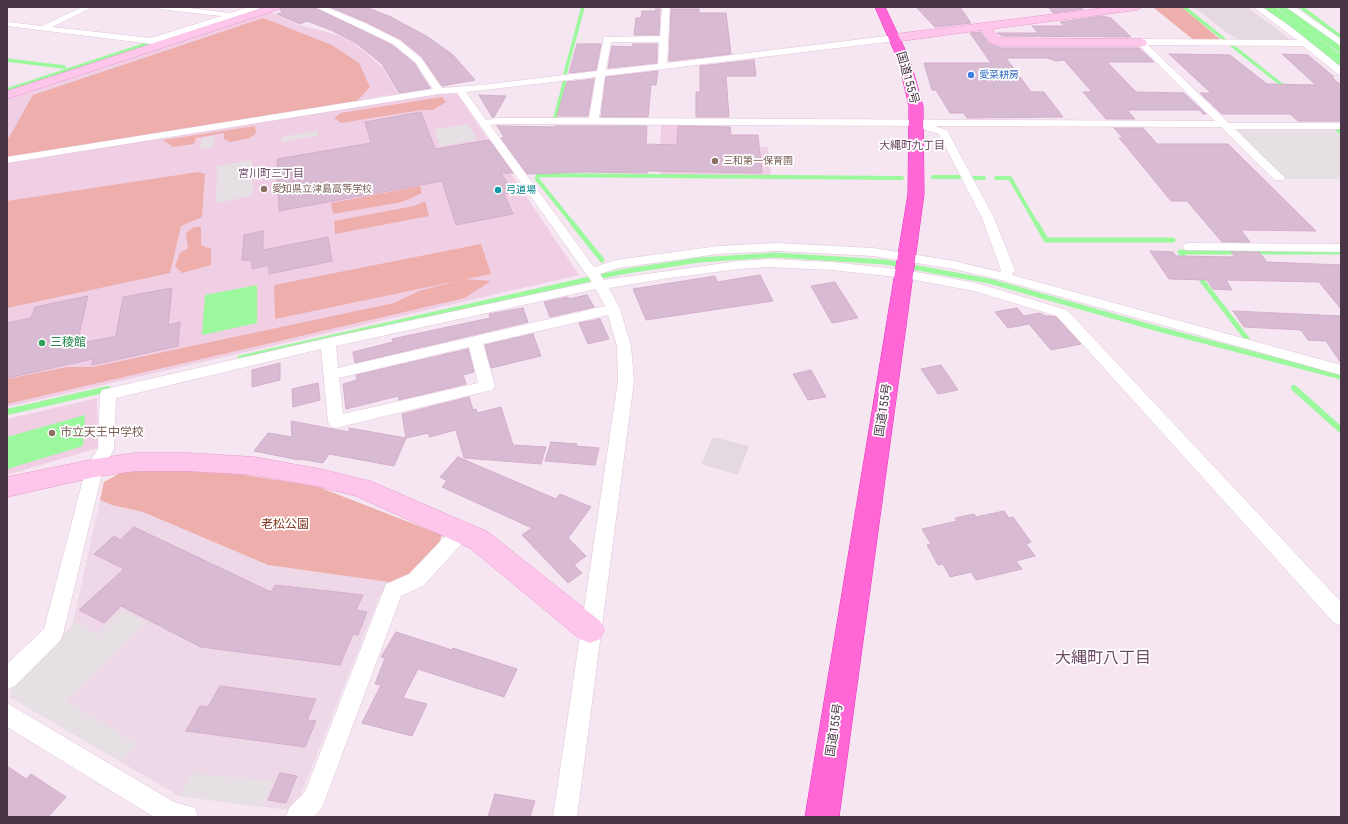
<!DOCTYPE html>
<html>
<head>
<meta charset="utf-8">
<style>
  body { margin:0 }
  #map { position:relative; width:1348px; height:824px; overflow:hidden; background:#f5e6f1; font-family:"Roboto Condensed",sans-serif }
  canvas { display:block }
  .frame { position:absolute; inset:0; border:8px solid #493545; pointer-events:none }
</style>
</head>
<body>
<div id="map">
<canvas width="1348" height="824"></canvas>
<div class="frame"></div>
</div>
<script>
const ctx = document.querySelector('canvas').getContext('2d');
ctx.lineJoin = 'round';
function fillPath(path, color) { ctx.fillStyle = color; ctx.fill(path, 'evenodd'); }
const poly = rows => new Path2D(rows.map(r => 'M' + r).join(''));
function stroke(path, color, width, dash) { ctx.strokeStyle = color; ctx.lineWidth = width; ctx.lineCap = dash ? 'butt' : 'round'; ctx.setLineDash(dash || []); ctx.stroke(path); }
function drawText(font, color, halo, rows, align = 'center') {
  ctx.font = font + ' "Roboto Condensed","Noto Sans JP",sans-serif'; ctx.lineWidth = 3.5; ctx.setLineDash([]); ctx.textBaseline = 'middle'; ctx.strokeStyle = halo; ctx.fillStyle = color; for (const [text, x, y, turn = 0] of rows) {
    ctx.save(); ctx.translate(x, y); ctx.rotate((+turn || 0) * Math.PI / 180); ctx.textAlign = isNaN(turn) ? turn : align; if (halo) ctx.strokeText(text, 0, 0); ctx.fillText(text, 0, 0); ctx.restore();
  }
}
fillPath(poly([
  [100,500,112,505,143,512,268,565,396,583,380,595,299,800,288,810,179,796,10,697,12,688,72,627]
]), '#eed8e7');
fillPath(poly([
  [1194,7,1247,7,1294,42,1241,41,1226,32],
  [713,437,749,446,738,475,701,464]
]), '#e4d8e2');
fillPath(poly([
  [270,12,299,25,338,35,354,43,382,67,398,94,375,97,376,103,444,92,457,93,579,275,7,407,7,99],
  [661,124,701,124,701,146,768,147,771,176,660,175],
  [97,398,98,448,7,475,7,419]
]), '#f0cfe5');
fillPath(poly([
  [1182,7,1222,41,1195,41,1154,8],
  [263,18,332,45,359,63,370,87,357,101,7,157,7,141,33,95],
  [442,97,446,102,433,110,421,110,341,123,334,118,341,113],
  [255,126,256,133,250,138,230,142,224,139,224,133,196,138,194,144,173,147,163,140],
  [198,172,205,174,202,217,181,226,170,273,7,308,7,201],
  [420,186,422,193,402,202,333,214,331,203],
  [425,201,429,216,335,234,334,221,414,206],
  [194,227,201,227,201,245,211,249,211,265,182,273,175,266,180,253,188,248,186,233],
  [481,244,491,274,466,279,491,281,465,298,7,404,7,379,67,367,93,367,394,303,419,291,457,281,275,319,274,285],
  [164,470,232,473,316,486,442,535,436,551,420,569,396,583,268,565,143,512,112,505,100,500,104,482,122,472]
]), '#eeaeab');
fillPath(poly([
  [468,124,478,140,440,147,434,129],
  [1237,130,1336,130,1341,134,1341,179,1283,179,1234,131],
  [318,131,318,136,281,142,281,137],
  [215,136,214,147,200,149,202,138],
  [252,160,253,196,216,203,217,166],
  [123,610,146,622,66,701,138,744,121,762,10,697,12,688,71,627,73,621,97,634],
  [191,773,273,781,262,807,179,796]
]), '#e6dfe4');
fillPath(poly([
  [1263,7,1275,7,1304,27,1341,55,1341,68],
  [1276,7,1286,7,1319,29,1341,46,1341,54],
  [257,285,257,323,202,335,205,295],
  [85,415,83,446,7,469,7,437]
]), '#9cf89d');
stroke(poly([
  [1184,7,1225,40],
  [1301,7,1341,37],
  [1230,44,1287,89],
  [7,60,64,67],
  [565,74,583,7],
  [7,90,156,41],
  [560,100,565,79]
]), '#9cf89d', 3.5);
stroke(poly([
  [555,119,560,99],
  [1338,130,1341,132],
  [933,177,962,177],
  [971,178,984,178],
  [996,178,1010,178,1037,225],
  [574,225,537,179,538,175,902,178]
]), '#9cf89d', 4);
stroke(poly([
  [573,224,602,260],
  [1037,224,1046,240,1173,240],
  [1188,262,1180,252,1341,252],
  [1197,274,1247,339],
  [240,358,621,272,699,260,775,255,885,262,989,281,1162,330,1341,377]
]), '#9cf89d', 5);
stroke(poly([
  [1294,388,1341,430],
  [7,412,108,389]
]), '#9cf89d', 6);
const building = poly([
  [282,7,314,7,392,45,414,63,430,88,399,93,382,64,356,43,331,30,307,21,300,24,277,14,284,12,280,10,282,7],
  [330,7,366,7,391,17,428,37,453,55,475,80,442,86,422,57,400,39,366,22,330,7],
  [916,7,960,7,971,23,935,27,916,7],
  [1048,7,1082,7,1083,9,1053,13,1048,7],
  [656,9,660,9,659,35,634,35,636,18,641,18,642,11,655,11,656,9],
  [671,9,699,9,699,13,726,13,731,54,669,61,671,9],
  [1102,16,1111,18,1131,37,1002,36,997,33,1038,33,1032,26,1065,26,1060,22,1102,16],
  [981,32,989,44,1001,48,1139,48,1154,62,1107,62,1136,92,1184,93,1206,114,1203,114,1200,110,1127,110,1135,119,1106,119,1083,92,1092,92,1064,60,1056,61,1047,58,1006,58,1031,92,1044,92,1063,117,967,118,964,113,950,113,936,90,932,90,924,63,991,63,970,33,981,32],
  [577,44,601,44,596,70,569,73,577,44],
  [633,44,657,44,657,63,608,68,612,46,633,47,633,44],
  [1169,54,1230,55,1267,84,1316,85,1282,54,1308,55,1334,77,1331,77,1341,85,1341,121,1298,121,1290,114,1222,114,1200,93,1211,93,1169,54],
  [754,60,756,76,726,76,729,117,696,117,696,92,700,92,700,66,754,60],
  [658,71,656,85,651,85,648,117,601,117,606,77,658,71],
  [594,79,588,116,557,116,567,82,594,79],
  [479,95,506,96,494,117,492,117,479,95],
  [421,112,435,149,489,140,513,173,501,173,513,192,504,194,513,214,456,225,442,181,279,211,277,159,371,143,365,122,421,112],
  [497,126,554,127,554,126,647,126,646,144,677,145,678,126,730,127,731,135,758,135,762,173,648,171,647,173,584,172,527,174,501,138,504,137,497,126],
  [1114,128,1143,128,1157,144,1228,144,1316,231,1241,230,1250,242,1222,242,1187,201,1171,201,1126,146,1119,138,1123,138,1114,128],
  [263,231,263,250,328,237,332,261,269,274,269,265,252,269,252,261,242,260,244,235,263,231],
  [1150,251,1173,252,1176,256,1235,257,1231,252,1259,252,1267,262,1341,265,1341,309,1319,282,1226,280,1232,290,1213,289,1207,280,1169,279,1150,251],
  [760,275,773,301,646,320,633,289,715,276,717,282,760,275],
  [835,282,858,318,832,323,811,286,835,282],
  [172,288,168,325,180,322,178,346,92,365,93,359,7,378,7,323,31,318,35,307,88,296,77,344,116,336,123,297,172,288],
  [587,295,594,307,550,317,544,302,568,297,569,299,587,295],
  [523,308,528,322,355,363,353,352,393,342,392,339,490,318,489,314,523,308],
  [1017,308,1024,316,1040,313,1045,316,1050,316,1056,317,1081,344,1051,350,1029,324,1008,328,995,312,1017,308],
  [1233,311,1341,316,1341,363,1326,341,1308,340,1301,330,1244,327,1233,311],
  [600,319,609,339,588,344,579,323,600,319],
  [533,334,541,356,491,368,485,345,533,334],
  [468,349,474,372,463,375,466,384,399,400,398,396,346,409,343,384,357,380,356,375,468,349],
  [280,363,280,380,252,387,252,370,280,363],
  [941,365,958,390,938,394,921,369,941,365],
  [811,370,826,397,808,400,793,374,811,370],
  [318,383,320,400,293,407,292,389,318,383],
  [469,397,473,410,476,409,477,413,501,407,513,445,546,447,541,464,464,458,456,430,429,437,429,433,406,438,394,466,329,454,323,463,300,459,299,460,254,451,268,433,292,437,291,421,349,432,349,428,406,438,402,414,469,397],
  [551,442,577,444,576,446,599,448,595,465,545,461,551,442],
  [458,457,556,499,560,494,591,507,568,538,586,556,574,565,582,573,568,583,522,535,532,528,442,487,447,481,440,477,458,457],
  [1004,511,1009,518,1013,517,1031,542,1026,544,1035,556,1016,561,1022,569,976,580,971,572,950,577,943,564,938,565,927,545,931,544,922,529,957,521,955,518,974,514,976,517,1004,511],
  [134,527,271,592,275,585,363,595,356,610,367,612,358,635,353,634,340,665,201,647,121,606,104,623,79,610,124,569,94,554,114,536,120,540,134,527],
  [396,632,452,650,453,648,517,669,504,697,418,669,403,698,427,704,412,736,362,723,381,685,375,684,385,658,381,657,396,632],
  [220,686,316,699,307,720,316,721,305,747,186,731,200,706,208,707,220,686],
  [7,766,26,779,31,774,66,797,48,817,7,817,7,766],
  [280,773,297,776,286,803,268,800,280,773],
  [495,794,535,801,530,817,488,817,495,794]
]);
fillPath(building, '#d8bbd2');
stroke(building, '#d4adcb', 1);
const street = poly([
  [82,7,93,7,52,27,151,38,221,16,159,9,155,7,182,7,230,13,248,7,260,7,259,9,152,44,7,26,7,22,42,26,82,7],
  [315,7,326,7,365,23,399,40,421,58,442,88,482,85,597,71,604,37,660,36,662,7,670,7,667,63,895,35,899,38,895,41,605,76,599,118,1215,121,1137,43,1143,39,1297,40,1253,7,1262,7,1291,27,1341,67,1341,75,1338,74,1303,46,1148,45,1229,123,1341,123,1341,129,1235,129,1283,176,1285,178,1283,180,1275,180,1221,127,934,126,947,130,948,132,994,218,1015,270,1012,275,1341,365,1341,375,1001,280,954,269,873,256,777,251,718,254,618,268,600,274,604,280,739,261,768,259,832,262,905,270,976,283,1067,310,1341,602,1341,625,1334,623,1057,316,974,291,905,278,832,270,768,267,739,269,669,278,609,288,620,309,631,346,634,381,577,817,553,817,618,381,617,346,608,315,483,344,495,386,492,390,336,428,330,426,328,422,321,349,116,398,114,449,103,469,63,634,60,641,15,686,7,689,7,664,44,629,86,468,98,449,100,394,102,390,328,338,592,282,457,93,439,94,7,163,7,157,433,89,415,62,393,44,315,7],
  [611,42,659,42,658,64,606,70,611,42],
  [596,77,589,118,498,118,486,120,466,92,596,77],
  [498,124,923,126,923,129,939,134,982,218,1001,270,1000,272,954,261,873,248,777,243,718,246,616,260,594,267,490,125,498,124],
  [596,289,605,306,338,368,336,346,596,289],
  [469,347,478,383,343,414,339,378,469,347],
  [1286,7,1295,7,1341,39,1341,46,1286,7],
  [1189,243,1341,244,1341,252,1185,250,1183,247,1185,244,1189,243],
  [461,524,468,527,470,532,468,537,423,586,401,596,322,808,314,817,286,817,289,808,305,792,386,584,409,574,454,527,461,524],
  [7,703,174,802,195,808,198,817,154,817,7,727,7,703]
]);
const secondary = poly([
  [265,7,281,7,280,9,7,99,7,91,265,7],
  [1111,7,1142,7,1137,10,992,29,998,37,1002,38,1141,39,1145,40,1147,43,1145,46,1001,46,990,43,982,30,895,42,891,40,889,38,891,36,895,34,1111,7],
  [135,453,188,453,254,457,320,469,370,481,488,532,600,621,604,630,600,639,590,643,580,639,470,548,356,496,320,487,254,475,188,471,135,471,95,477,7,497,7,477,95,459,135,453]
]);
const highway = poly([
  [875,7,885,7,910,60,923,106,924,194,839,817,805,817,908,194,909,106,898,60,875,7]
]);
stroke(street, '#e0c5d8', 1);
stroke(secondary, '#e699cc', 1);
stroke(highway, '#ee27c0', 1);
fillPath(street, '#fff');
fillPath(secondary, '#ffc6eb');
fillPath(highway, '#ff67d6');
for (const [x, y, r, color] of [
  [971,75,4,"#3f7fe0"],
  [715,161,4,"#8d6e63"],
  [264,189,4,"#8d6e63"],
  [498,190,4,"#0f9aa8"],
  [42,343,4,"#2e9e5b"],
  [52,433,4,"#8d6e63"]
]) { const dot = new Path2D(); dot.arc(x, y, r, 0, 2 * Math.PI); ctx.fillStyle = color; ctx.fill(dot); stroke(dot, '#fff', 1.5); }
drawText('10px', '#366cbe', '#fff', [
  ["愛菜耕房",979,75]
], 'left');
drawText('10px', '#785e54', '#fff', [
  ["三和第一保育園",723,161],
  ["愛知県立津島高等学校",272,189]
], 'left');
drawText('10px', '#0d838f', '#fff', [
  ["弓道場",506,190]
], 'left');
drawText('11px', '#6d4b66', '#fff', [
  ["大縄町九丁目",912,146],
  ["宮川町三丁目",271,174]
]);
drawText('12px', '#493545', '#fff', [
  ["国道155号",907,78,74],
  ["国道155号",884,410,-81],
  ["国道155号",835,730,-81]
]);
drawText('12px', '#27864d', '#fff', [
  ["三稜館",50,343]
], 'left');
drawText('12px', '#785e54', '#fff', [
  ["市立天王中学校",60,433]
], 'left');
drawText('12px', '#813621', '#fff', [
  ["老松公園",285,525]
]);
drawText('16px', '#6d4b66', '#fff', [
  ["大縄町八丁目",1103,659]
]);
</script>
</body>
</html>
